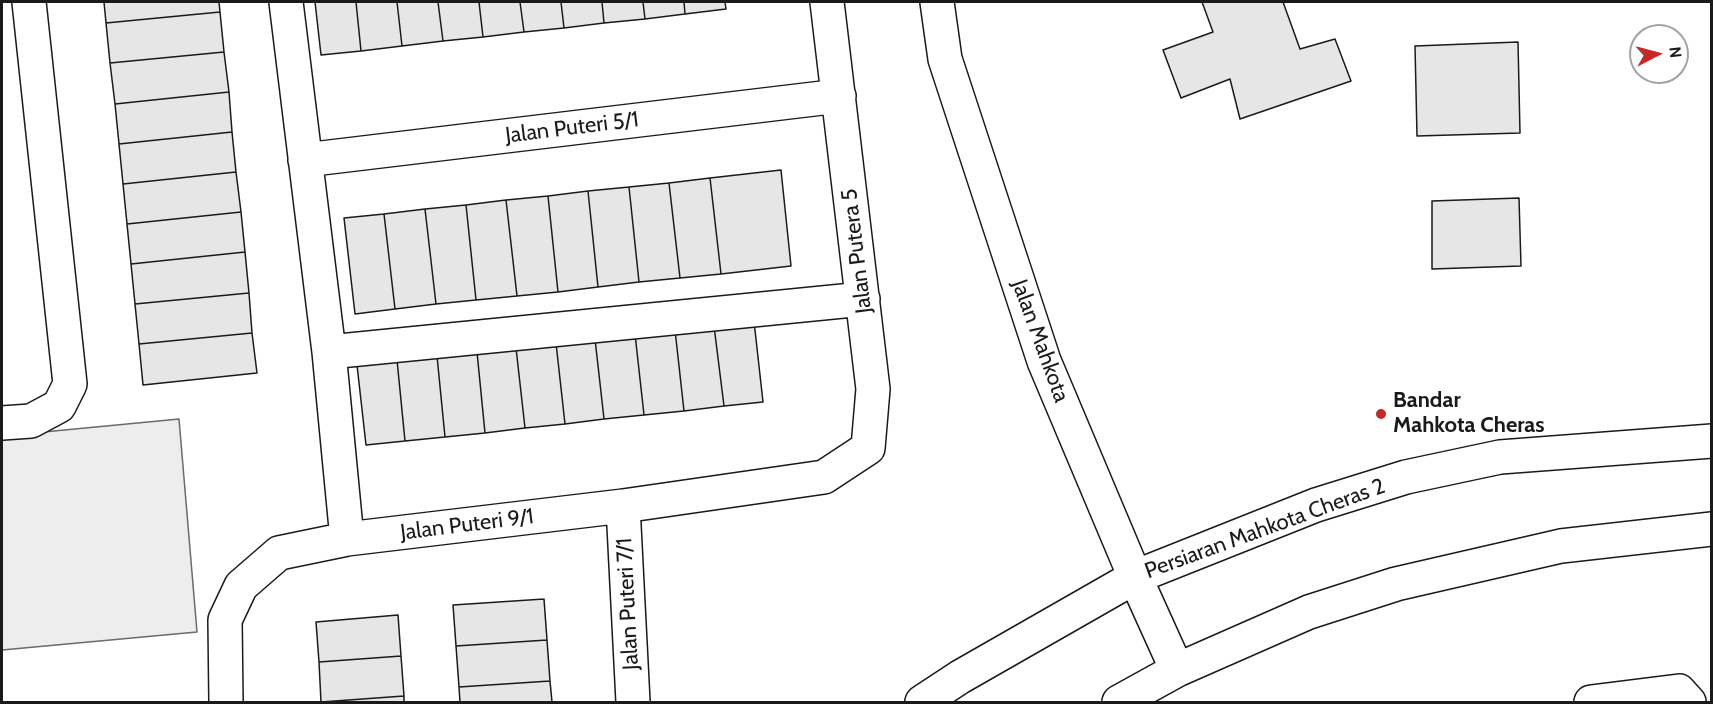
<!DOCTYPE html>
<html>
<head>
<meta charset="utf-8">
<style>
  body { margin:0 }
  #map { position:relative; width:1713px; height:704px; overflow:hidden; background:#fff; font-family:Cabin,sans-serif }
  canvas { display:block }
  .frame { position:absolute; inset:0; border:3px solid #1a1a1a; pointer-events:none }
  .north { position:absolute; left:1629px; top:24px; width:60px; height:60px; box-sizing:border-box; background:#fff; border:2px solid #a3a3a3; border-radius:50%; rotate:84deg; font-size:16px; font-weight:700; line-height:24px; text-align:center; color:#1a1a1a }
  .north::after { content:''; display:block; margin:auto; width:21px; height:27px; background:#c62828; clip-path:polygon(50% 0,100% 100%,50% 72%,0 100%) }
</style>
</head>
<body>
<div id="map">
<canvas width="1713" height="704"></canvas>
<div class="frame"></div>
<div class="north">N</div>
</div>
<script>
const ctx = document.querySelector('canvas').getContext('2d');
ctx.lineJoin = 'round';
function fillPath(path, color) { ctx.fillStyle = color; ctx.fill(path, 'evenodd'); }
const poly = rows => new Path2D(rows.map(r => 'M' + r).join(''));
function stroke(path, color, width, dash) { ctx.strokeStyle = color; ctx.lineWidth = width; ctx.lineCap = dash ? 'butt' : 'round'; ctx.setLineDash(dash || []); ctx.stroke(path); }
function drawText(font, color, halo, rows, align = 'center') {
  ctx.font = font + ' Cabin,sans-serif'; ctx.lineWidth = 4.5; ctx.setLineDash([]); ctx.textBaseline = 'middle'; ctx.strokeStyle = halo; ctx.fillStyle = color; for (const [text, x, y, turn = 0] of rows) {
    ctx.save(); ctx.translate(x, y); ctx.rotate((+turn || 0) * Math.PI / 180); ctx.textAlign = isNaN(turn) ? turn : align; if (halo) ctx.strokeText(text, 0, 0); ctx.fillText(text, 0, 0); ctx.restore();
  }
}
const green = poly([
  [179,419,197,632,2,650,2,436,179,419]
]);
fillPath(green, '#ededed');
stroke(green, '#6a6a6a', 1.5);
const building = poly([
  [104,2,219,2,220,12,106,23,104,2],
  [315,2,356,2,361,51,321,55,315,2],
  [356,2,397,2,402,46,361,51,356,2],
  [397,2,438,2,443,41,402,46,397,2],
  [438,2,479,2,483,37,443,41,438,2],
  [479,2,520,2,524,32,483,37,479,2],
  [520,2,561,2,564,28,524,32,520,2],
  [561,2,602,2,604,23,564,28,561,2],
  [602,2,643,2,645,19,604,23,602,2],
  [643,2,684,2,685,14,645,19,643,2],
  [684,2,725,2,726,9,685,14,684,2],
  [1202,2,1283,2,1300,49,1335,39,1351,81,1240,119,1230,79,1181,98,1163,50,1213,32,1202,2],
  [220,12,224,52,110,63,106,23,220,12],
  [1518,42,1520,133,1417,136,1415,46,1518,42],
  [224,52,229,92,115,104,110,63,224,52],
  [229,92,232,132,119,144,115,104,229,92],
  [232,132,236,172,123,184,119,144,232,132],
  [781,170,791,266,721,274,710,178,781,170],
  [236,172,241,212,127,224,123,184,236,172],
  [710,178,721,274,680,278,669,183,710,178],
  [669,183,680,278,639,282,629,187,669,183],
  [629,187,639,282,598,287,588,191,629,187],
  [588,191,598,287,558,292,548,196,588,191],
  [548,196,558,292,517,296,506,200,548,196],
  [1519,198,1521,266,1432,269,1432,201,1519,198],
  [506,200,517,296,476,300,466,205,506,200],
  [466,205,476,300,436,304,425,209,466,205],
  [425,209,436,304,395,309,384,214,425,209],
  [241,212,245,252,131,264,127,224,241,212],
  [384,214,395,309,355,314,344,218,384,214],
  [245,252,249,293,135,304,131,264,245,252],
  [249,293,252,333,139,344,135,304,249,293],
  [754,321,763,402,724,406,714,326,754,321],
  [714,326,724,406,684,411,675,330,714,326],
  [675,330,684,411,644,415,635,334,675,330],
  [252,333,257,373,143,385,139,344,252,333],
  [635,334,644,415,604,419,595,339,635,334],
  [595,339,604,419,565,424,556,343,595,339],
  [556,343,565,424,525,428,516,348,556,343],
  [516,348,525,428,485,433,477,352,516,348],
  [477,352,485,433,445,437,437,356,477,352],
  [437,356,445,437,405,441,397,360,437,356],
  [397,360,405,441,366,445,357,365,397,360],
  [544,599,547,640,456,646,453,605,544,599],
  [398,615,401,656,319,662,316,622,398,615],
  [547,640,550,681,459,687,456,646,547,640],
  [401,656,404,696,321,702,319,662,401,656],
  [550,681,552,702,460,702,459,687,550,681],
  [404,696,404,702,321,702,404,696]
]);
fillPath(building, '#e6e6e6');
stroke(building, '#1a1a1a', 1.5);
const minor = poly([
  [286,2,329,352,347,539],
  [937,2,945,59,1044,361,1135,577,1177,670],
  [305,160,839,96],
  [329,352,863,299],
  [2,423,31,421,59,406,70,384,29,2],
  [623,506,633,702],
  [226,702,225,620,241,586,279,553,347,539,623,506,824,477,868,448,873,389,827,2],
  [922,702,960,677,1135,577,1316,505,1406,477,1500,457,1712,441],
  [1119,702,1177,670,1309,612,1396,584,1561,546,1712,529],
  [1591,702,1679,691,1689,702]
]);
stroke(minor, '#1a1a1a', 36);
stroke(minor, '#fff', 33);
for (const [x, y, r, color] of [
  [1381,414,6,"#c62828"]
]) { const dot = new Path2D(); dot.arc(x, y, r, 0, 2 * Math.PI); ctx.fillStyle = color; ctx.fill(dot); stroke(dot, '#fff', 2); }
drawText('22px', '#1a1a1a', '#fff', [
  ["Jalan Puteri 5/1",572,128,-7],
  ["Jalan Putera 5",857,251,-97],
  ["Jalan Mahkota",1040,341,70],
  ["Jalan Puteri 9/1",467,525,-7],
  ["Persiaran Mahkota Cheras 2",1265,529,-20],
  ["Jalan Puteri 7/1",628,604,-93]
]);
drawText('bold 22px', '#1a1a1a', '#fff', [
  ["Bandar",1393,401],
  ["Mahkota Cheras",1393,426]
], 'left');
</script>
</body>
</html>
